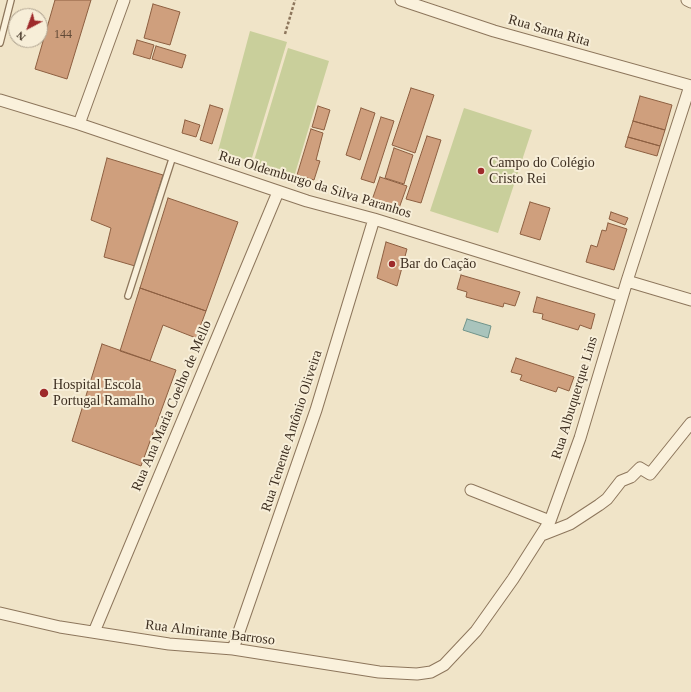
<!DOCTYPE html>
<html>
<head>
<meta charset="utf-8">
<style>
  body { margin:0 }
  #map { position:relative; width:691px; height:692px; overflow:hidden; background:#f0e4c8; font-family:Georgia,serif }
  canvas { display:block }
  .north { position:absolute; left:8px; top:8px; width:40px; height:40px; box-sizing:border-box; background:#f7eed8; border:1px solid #ada18e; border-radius:50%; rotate:221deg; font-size:11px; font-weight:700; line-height:16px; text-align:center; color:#3d2e20 }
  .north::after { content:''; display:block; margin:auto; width:14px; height:18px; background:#9e2a2b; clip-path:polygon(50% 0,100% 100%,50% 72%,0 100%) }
</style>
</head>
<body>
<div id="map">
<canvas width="691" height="692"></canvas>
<div class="north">N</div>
</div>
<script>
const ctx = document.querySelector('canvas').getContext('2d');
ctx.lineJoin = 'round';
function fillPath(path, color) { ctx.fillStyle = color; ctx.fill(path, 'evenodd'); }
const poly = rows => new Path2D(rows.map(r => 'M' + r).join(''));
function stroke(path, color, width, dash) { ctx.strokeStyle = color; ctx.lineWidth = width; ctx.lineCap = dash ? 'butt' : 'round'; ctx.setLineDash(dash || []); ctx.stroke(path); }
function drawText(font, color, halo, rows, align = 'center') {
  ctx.font = font + ' Georgia,serif'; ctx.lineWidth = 4; ctx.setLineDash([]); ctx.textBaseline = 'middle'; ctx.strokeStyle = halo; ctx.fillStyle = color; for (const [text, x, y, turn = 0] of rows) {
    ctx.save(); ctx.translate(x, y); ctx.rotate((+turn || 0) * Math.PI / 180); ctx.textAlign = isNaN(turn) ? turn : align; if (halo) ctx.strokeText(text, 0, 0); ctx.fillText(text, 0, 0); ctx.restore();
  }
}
fillPath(poly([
  [250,31,287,42,251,161,218,151],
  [288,48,329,61,294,177,253,164],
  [464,108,532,130,498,233,430,211]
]), '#c9cf9b');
const water = poly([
  [467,319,491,326,488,338,463,330,467,319]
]);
fillPath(water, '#a9c4bc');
stroke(water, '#6f938a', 1);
const building = poly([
  [55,0,91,0,67,79,35,69,55,0],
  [153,4,180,12,170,45,144,38,153,4],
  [137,40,154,45,150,59,133,54,137,40],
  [156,46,186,55,182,68,152,59,156,46],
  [411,88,434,95,415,153,392,145,411,88],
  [640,96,672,105,665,130,633,121,640,96],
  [210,105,223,109,212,144,200,140,210,105],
  [318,106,330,110,324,130,312,127,318,106],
  [361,108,375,113,360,160,346,155,361,108],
  [381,117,394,121,374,183,361,179,381,117],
  [185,120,200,125,196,137,182,133,185,120],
  [633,121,665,130,660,146,628,137,633,121],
  [311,129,323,133,316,160,320,161,314,180,297,175,311,129],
  [427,136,441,140,421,203,406,199,427,136],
  [628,137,660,146,657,156,625,147,628,137],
  [394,148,413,155,404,184,385,178,394,148],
  [107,158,163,175,135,266,104,257,111,228,91,220,107,158],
  [380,177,407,186,398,211,371,203,380,177],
  [168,198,238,222,206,311,140,288,168,198],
  [530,202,550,208,540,240,520,234,530,202],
  [611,212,628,218,625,225,609,219,611,212],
  [608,223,627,229,614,270,586,262,591,245,597,247,602,230,606,231,608,223],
  [386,242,407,249,397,286,377,278,386,242],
  [461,275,520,292,515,306,504,303,503,307,466,297,467,292,457,289,461,275],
  [140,288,206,311,196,338,163,325,150,361,120,351,140,288],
  [537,297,595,314,591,329,580,325,578,330,542,319,543,314,533,312,537,297],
  [102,344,176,370,141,466,72,441,102,344],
  [516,358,574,377,569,391,558,387,556,392,520,380,522,375,511,372,516,358]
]);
fillPath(building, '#cf9f7d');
stroke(building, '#8d5f41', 1);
const lane = poly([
  [0,43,11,0],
  [128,296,173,156]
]);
const street = poly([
  [401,0,494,31,691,86],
  [687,0,691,2],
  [0,100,79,124,307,201,374,219,622,296],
  [79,124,124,0],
  [627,281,691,300],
  [471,490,550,521],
  [542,535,570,524,599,505,607,499,621,481,631,477,640,468,650,474,691,423],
  [0,613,60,627,169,644,233,649,379,672,417,674,431,672,444,665,476,631,513,579,550,521,580,438,627,281,690,86],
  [94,632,278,192],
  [233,649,316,410,374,219]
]);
stroke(lane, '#8d765c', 8);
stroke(street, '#8d765c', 13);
stroke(poly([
  [285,34,295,0]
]), '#8d765c', 2.5, [3, 2]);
stroke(lane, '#faf1dc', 5.5);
stroke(street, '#faf1dc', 11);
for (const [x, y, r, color] of [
  [481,171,4,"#9e2a2b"],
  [392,264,4,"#9e2a2b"],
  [44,393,5,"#9e2a2b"]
]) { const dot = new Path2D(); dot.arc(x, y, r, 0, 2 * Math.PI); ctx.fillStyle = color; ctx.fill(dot); stroke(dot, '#f7eed8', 1.5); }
drawText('12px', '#624a37', null, [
  ["144",63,35]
]);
drawText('14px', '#3d2e20', '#f7eed8', [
  ["Rua Santa Rita",549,31,16],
  ["Rua Oldemburgo da Silva Paranhos",315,185,17],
  ["Rua Albuquerque Lins",575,398,-73],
  ["Rua Ana Maria Coelho de Mello",172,406,-67],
  ["Rua Tenente Antônio Oliveira",292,431,-72],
  ["Rua Almirante Barroso",210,633,7]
]);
drawText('14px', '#3d2e20', '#f7eed8', [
  ["Campo do Colégio",489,163],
  ["Cristo Rei",489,179],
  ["Bar do Cação",400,264],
  ["Hospital Escola",53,385],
  ["Portugal Ramalho",53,401]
], 'left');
</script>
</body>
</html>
